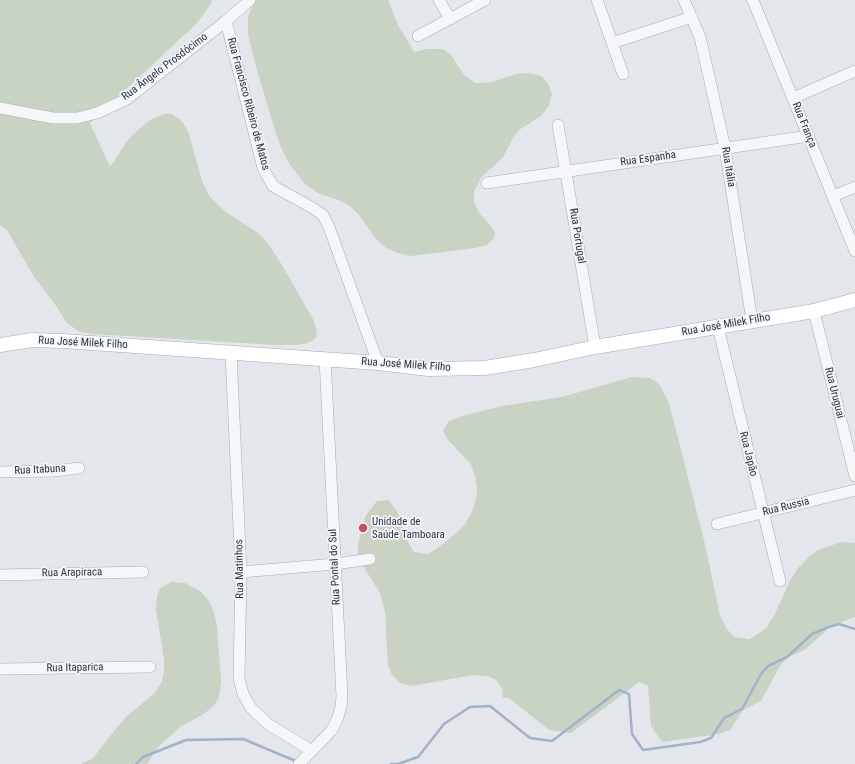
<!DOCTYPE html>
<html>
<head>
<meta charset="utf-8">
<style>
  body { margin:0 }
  canvas { display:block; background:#e3e6ea }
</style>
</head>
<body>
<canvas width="855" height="764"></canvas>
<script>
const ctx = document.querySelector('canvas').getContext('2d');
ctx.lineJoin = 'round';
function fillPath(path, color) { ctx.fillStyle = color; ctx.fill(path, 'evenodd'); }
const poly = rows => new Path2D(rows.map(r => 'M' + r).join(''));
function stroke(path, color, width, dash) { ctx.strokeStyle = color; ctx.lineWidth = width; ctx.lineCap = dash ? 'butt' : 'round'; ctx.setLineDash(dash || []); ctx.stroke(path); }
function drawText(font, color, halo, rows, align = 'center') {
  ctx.font = font + ' "Roboto Condensed",sans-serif'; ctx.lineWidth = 3.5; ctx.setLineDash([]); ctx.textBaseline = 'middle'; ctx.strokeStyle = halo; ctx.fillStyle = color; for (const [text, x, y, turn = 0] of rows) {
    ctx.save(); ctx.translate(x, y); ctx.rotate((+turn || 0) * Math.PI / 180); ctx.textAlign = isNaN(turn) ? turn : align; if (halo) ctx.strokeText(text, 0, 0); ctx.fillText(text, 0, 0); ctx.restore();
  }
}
fillPath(poly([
  [0,0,212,0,211,4,197,23,90,123,110,167,130,137,150,120,164,114,171,114,181,120,188,131,202,181,210,197,226,212,258,233,266,241,279,260,314,321,317,333,316,338,308,343,298,345,275,345,92,334,78,331,67,323,54,303,34,277,7,230,0,225],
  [256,0,388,0,398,25,414,52,427,49,443,49,451,55,464,75,475,83,492,82,516,74,529,73,541,76,547,82,552,94,549,106,541,116,519,130,514,136,503,157,481,178,474,191,474,203,480,214,490,225,495,233,494,238,487,245,475,248,411,256,397,253,385,247,376,239,359,215,350,206,341,201,318,193,305,184,290,165,282,150,276,134,255,63,248,34,248,17,253,3],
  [632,377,650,378,659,384,669,403,704,540,720,615,726,628,734,637,749,639,755,636,766,628,774,616,790,581,798,568,810,556,818,550,841,542,855,543,855,617,831,626,806,649,787,658,780,666,761,701,743,710,730,730,719,734,662,742,651,726,648,686,639,682,571,733,549,730,509,698,503,698,502,688,496,680,487,676,473,675,411,686,400,683,392,675,388,665,385,612,380,593,358,558,358,544,366,515,377,501,389,500,399,515,406,539,414,552,427,554,436,549,454,535,465,524,472,512,476,499,477,489,475,475,470,463,447,439,443,430,449,421,462,416,502,406,562,397],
  [171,582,185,583,200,591,209,601,214,613,217,626,221,681,219,697,213,707,202,715,180,727,159,746,147,764,81,764,93,758,118,726,128,715,155,693,162,681,164,670,164,659,156,610,157,596,160,588]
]), '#c8d3c4');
stroke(poly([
  [136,764,143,757,186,740,243,739,298,762],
  [391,764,398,764,418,757,444,724,470,707,490,706,530,738,552,741,619,690,629,694,632,734,643,750,700,742,711,738,724,718,742,709,761,674,768,666,787,657,812,634,829,627,839,624,855,629]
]), '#a0b4c8', 2.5);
const minor = poly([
  [439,0,450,19],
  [597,0,623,74],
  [684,0,700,37,725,148,752,321],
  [752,0,754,3,855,251],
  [226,21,263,168,273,186,311,207,323,215,329,227,378,363],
  [418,36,485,0],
  [612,43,692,17],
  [793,98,855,71],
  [0,108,53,118,77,118,97,113,127,99,226,21,250,0],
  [558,125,595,347],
  [487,183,809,136],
  [833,196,855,187],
  [814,311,855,476],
  [718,327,780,581],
  [231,353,241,572,239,678,243,694,251,708,268,724,312,751],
  [0,472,54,471,79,468],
  [717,524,855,490],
  [241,572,335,564,370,559],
  [0,575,143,572],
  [0,669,150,667],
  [299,764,331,731,337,720,341,707,342,696,325,359]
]);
const major = poly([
  [0,345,32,340,63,341,378,363,429,369,485,368,534,360,595,347,814,311,855,300]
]);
stroke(minor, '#a8adb4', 12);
stroke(major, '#a3aab5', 15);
stroke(minor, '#f5f6f8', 11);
stroke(major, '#fff', 14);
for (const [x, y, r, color] of [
  [363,528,5,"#c74f64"]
]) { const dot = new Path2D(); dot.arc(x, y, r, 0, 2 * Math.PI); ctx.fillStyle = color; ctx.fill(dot); stroke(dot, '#f2f5f7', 1.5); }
drawText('11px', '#2b3441', '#f2f5f7', [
  ["Rua Ângelo Prosdócimo",165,67,-37],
  ["Rua Francisco Ribeiro de Matos",248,104,75],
  ["Rua França",804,125,68],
  ["Rua Espanha",648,159,-8],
  ["Rua Itália",728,167,81],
  ["Rua Portugal",577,236,81],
  ["Rua José Milek Filho",726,325,-10],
  ["Rua José Milek Filho",83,343,3],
  ["Rua José Milek Filho",406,365,4],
  ["Rua Uruguai",834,393,76],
  ["Rua Japão",748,454,76],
  ["Rua Itabuna",40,470,-3],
  ["Rua Russia",786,507,-14],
  ["Rua Pontal do Sul",335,567,-93],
  ["Rua Matinhos",240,569,-91],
  ["Rua Arapiraca",72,573,-1],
  ["Rua Itaparica",75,668,-1]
]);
drawText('11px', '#2b3441', '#f2f5f7', [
  ["Unidade de",372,522],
  ["Saúde Tamboara",372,535]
], 'left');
</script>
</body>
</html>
